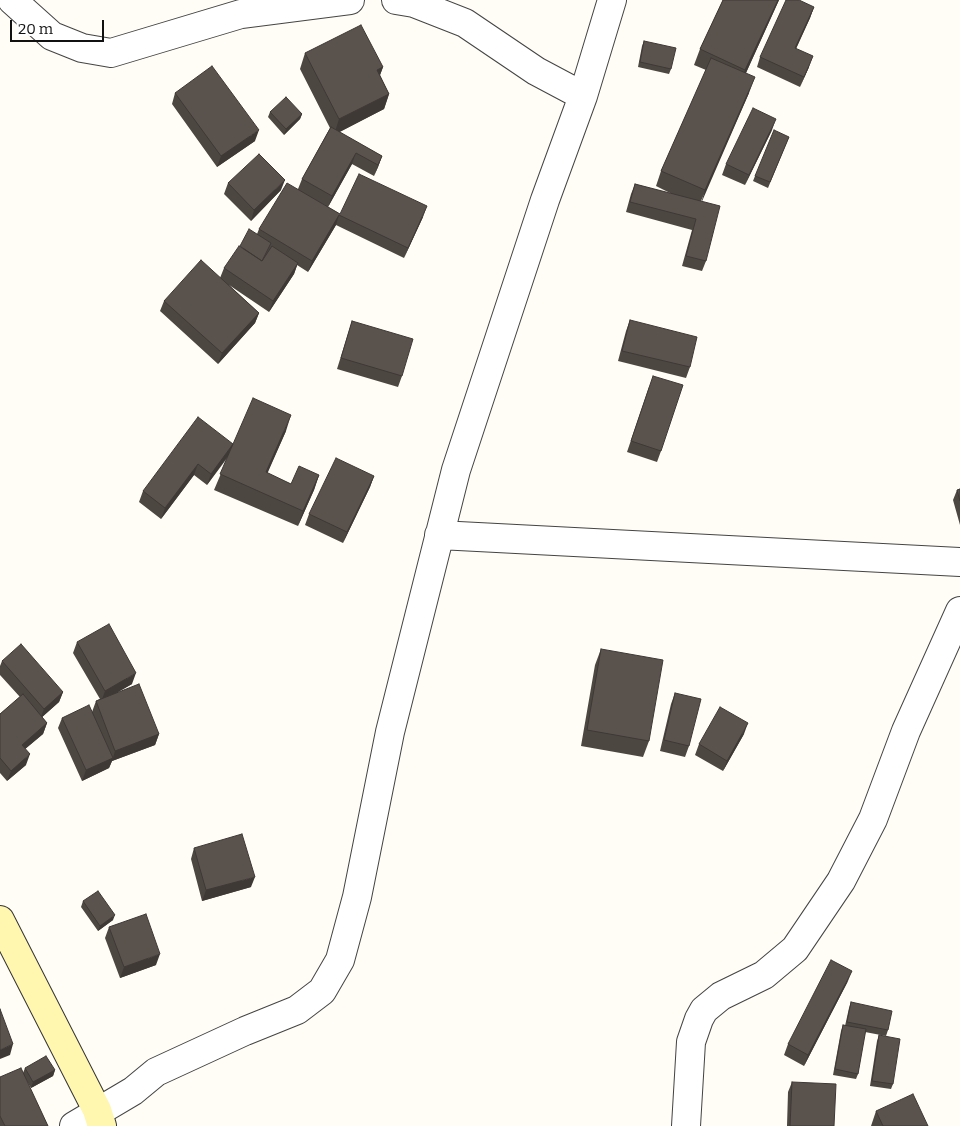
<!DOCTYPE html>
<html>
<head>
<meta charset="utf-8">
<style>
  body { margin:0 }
  #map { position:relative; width:960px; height:1126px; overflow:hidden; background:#fffdf5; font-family:Bitter,serif }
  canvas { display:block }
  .scale { position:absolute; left:10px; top:20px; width:94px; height:22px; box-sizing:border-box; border:2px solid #111; border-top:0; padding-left:6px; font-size:15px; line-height:18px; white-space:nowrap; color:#111; -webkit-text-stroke:4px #fff; paint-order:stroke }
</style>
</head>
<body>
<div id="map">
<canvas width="960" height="1126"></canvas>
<div class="scale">20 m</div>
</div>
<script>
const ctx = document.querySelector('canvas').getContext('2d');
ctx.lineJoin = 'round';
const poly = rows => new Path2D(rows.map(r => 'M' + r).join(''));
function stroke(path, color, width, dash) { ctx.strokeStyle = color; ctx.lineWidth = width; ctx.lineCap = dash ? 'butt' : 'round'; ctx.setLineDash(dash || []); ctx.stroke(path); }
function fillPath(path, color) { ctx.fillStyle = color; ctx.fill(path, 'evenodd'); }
const street = poly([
  [12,0,52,36,82,48,111,53,241,14,350,0],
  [396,0,414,3,465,23,536,71,583,96],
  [439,535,960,562],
  [74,1126,133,1091,156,1072,245,1031,297,1010,322,991,340,960,357,897,390,732,456,470,545,200,583,96,612,0],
  [686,1126,691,1042,699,1019,704,1010,721,996,764,975,795,949,841,881,873,819,906,731,960,611]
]);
const secondary = poly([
  [0,920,97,1110,102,1126]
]);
stroke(street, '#444', 30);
stroke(secondary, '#333', 30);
stroke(street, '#fff', 28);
stroke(secondary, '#fff6b0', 28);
fillPath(poly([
  [723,0,779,0,746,73,749,93,701,201,706,261,702,271,682,266,692,230,626,212,631,194,635,184,672,194,656,186,661,171,706,70,694,65,700,49],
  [814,7,810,18,796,49,809,67,800,87,757,67,760,57],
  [644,41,671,69,669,74,638,67,642,46],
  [305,53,383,67,380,75,389,94,384,109,339,132,382,156,378,167,374,176,352,164,328,207,306,194,340,214,423,217,404,258,336,225,308,272,297,265,294,274,269,312,229,285,259,313,255,323,218,364,160,311,164,301,220,278,224,268,257,234,259,229,298,189,302,179,330,128,300,69],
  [175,93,255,141,217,167,172,104],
  [270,112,302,114,300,119,284,135,268,117],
  [772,130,745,185,722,175,726,164],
  [789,137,768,188,753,181,755,176],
  [228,183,281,190,251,221,224,194],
  [630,320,690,367,686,378,618,361,626,331],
  [352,321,402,376,398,387,337,369],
  [649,387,661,451,657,462,627,452],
  [286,431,267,473,291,484,319,475,314,490,298,526,214,490,228,457,207,485,194,475,161,519,139,502,143,491,233,444],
  [374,476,370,487,343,543,305,525,309,514],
  [960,489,960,525,953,500,957,490],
  [77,642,132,684,116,693,159,734,155,745,112,761,109,768,82,781,58,728,62,718,92,712,96,701,100,699,73,653],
  [601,649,649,741,643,757,581,746,595,665],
  [2,661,63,692,59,702,42,717,47,723,43,734,25,749,26,765,7,781,0,773,0,714,20,697,0,675,0,666],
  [675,693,689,746,685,757,660,751,671,704],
  [744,734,723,771,695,755,699,744],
  [194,848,251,887,202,901,191,859],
  [83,901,113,920,98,931,81,907],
  [109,927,156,965,120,978,105,938],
  [848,981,804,1066,784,1055,788,1044],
  [851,1002,888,1030,886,1036,865,1032,858,1074,856,1079,833,1075,841,1031,843,1025,845,1026,849,1008],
  [879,1035,893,1084,891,1089,870,1086,877,1041],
  [25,1068,55,1070,53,1076,31,1088,25,1078,48,1126,0,1126,0,1077,23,1073],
  [792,1082,834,1126,787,1126,788,1092],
  [876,1111,928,1126,871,1126]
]), '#4d4742');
fillPath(poly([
  [778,0,779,0,740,86,745,70],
  [814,7,810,18,791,59,795,48],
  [813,56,809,67,800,87,804,77],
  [383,67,377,83,377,70],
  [755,77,749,93,700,206,705,190],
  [389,94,384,109,334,135,339,119],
  [302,114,300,119,284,135,286,129],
  [776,119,772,130,745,185,749,175],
  [259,130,255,141,217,167,221,156],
  [356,153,352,164,328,207,332,196],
  [382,156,378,167,374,176,378,165],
  [285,180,281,190,251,221,254,210],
  [427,206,423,217,404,258,408,248],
  [339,215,336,225,308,272,312,261],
  [298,263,294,274,269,312,273,301],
  [259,313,255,323,218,364,222,353],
  [291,415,286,431,261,488,266,472],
  [233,444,229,454,207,485,211,474],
  [198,464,194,475,161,519,165,508],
  [319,475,314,490,298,526,303,511],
  [374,476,370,487,343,543,347,532],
  [136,673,132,684,101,702,105,691],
  [63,692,59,702,40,719,44,709],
  [47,723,43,734,18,755,22,745],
  [748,723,744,734,723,771,727,761],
  [159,734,155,745,112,761,109,768,82,781,86,770,113,758,115,751],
  [30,754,26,765,7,781,11,771],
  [255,877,251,887,202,901,206,890],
  [115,915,113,920,98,931,100,926],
  [160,954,156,965,120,978,124,967],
  [852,971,848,981,804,1066,808,1055],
  [13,1044,10,1055,0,1059,0,1050],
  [55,1070,53,1076,31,1088,33,1082]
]), '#3f3936');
const building = poly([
  [723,0,778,0,745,70,700,49,723,0],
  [786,0,799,0,814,7,795,48,813,56,804,77,760,57,786,0],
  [361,25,383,67,377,70,389,94,339,119,305,53,361,25],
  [644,41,676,48,671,69,640,62,644,41],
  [711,58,755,77,705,190,661,171,711,58],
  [212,66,259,130,221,156,175,93,212,66],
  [286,97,302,114,286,129,270,112,286,97],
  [753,108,776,119,749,175,726,164,753,108],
  [331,127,382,156,378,165,356,153,332,196,302,179,331,127],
  [774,130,789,137,770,182,755,176,774,130],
  [259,154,285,180,254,210,228,183,259,154],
  [359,174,427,206,408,248,339,215,312,261,259,229,287,183,340,214,359,174],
  [635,184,720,206,706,261,686,256,696,219,630,202,635,184],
  [249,229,271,243,262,261,240,246,249,229],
  [239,246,262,261,272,246,298,263,273,301,224,268,239,246],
  [201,260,259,313,222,353,164,301,201,260],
  [630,320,697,337,690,367,622,351,630,320],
  [352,321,413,339,402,376,341,358,352,321],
  [653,376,683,385,661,451,631,441,653,376],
  [253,398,291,415,266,472,291,484,299,466,319,475,303,511,220,474,253,398],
  [198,417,233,444,211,474,198,464,165,508,143,491,198,417],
  [336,458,374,476,347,532,309,514,336,458],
  [960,489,960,501,957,490,960,489],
  [109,624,136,673,105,691,77,642,109,624],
  [21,644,63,692,44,709,2,661,21,644],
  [601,649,663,660,649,741,587,730,601,649],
  [139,684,159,734,115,751,96,701,139,684],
  [675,693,701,699,689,746,664,740,675,693],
  [23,694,47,723,22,745,30,754,11,771,0,758,0,714,23,694],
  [89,705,113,758,86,770,62,718,89,705],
  [720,707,748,723,727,761,699,744,720,707],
  [242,834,255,877,206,890,194,848,242,834],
  [98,891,115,915,100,926,83,901,98,891],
  [146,914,160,954,124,967,109,927,146,914],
  [831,960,852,971,808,1055,788,1044,831,960],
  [851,1002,892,1011,888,1030,847,1022,851,1002],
  [0,1009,13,1044,0,1050,0,1009],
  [843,1025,866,1029,858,1074,835,1069,843,1025],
  [879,1035,900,1039,893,1084,872,1081,879,1035],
  [46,1056,55,1070,33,1082,25,1068,46,1056],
  [21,1068,48,1126,5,1126,0,1116,0,1077,21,1068],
  [792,1082,836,1084,834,1126,790,1126,792,1082],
  [913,1094,928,1126,883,1126,876,1111,913,1094]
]);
fillPath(building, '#5a524d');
stroke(building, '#3f3936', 1);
</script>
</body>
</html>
